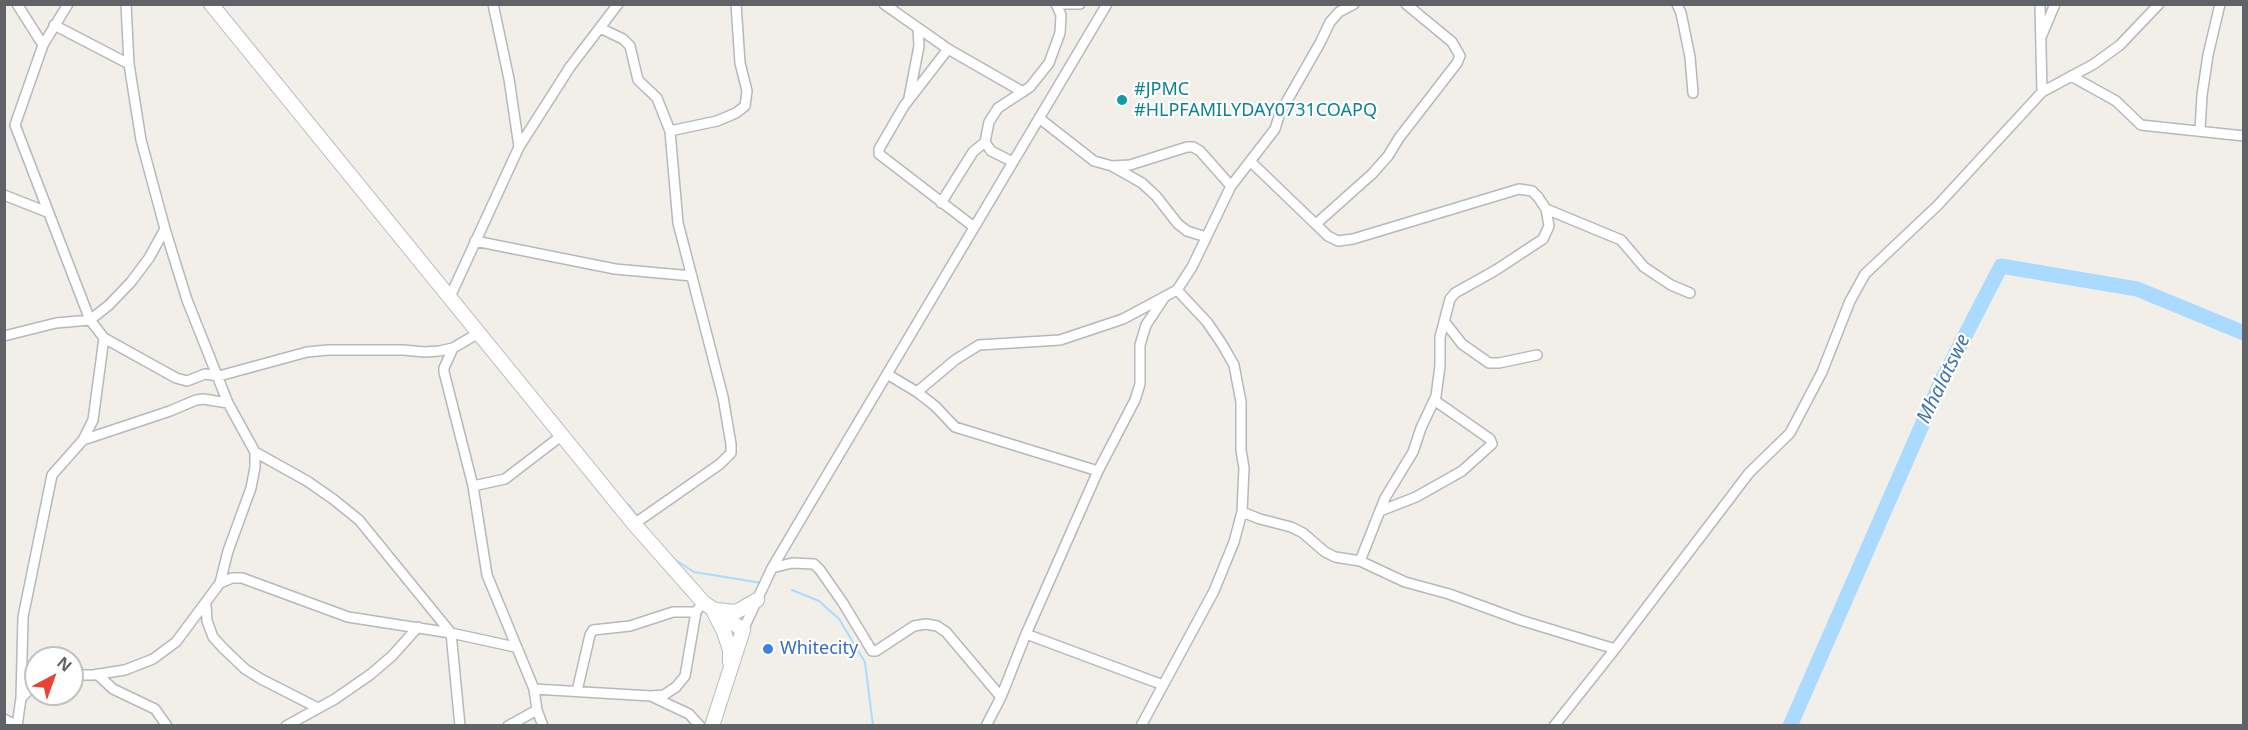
<!DOCTYPE html>
<html>
<head>
<meta charset="utf-8">
<style>
  body { margin:0 }
  #map { position:relative; width:2248px; height:730px; overflow:hidden; background:#f1efe8; font-family:"Noto Sans",sans-serif }
  canvas { display:block }
  .frame { position:absolute; inset:0; border:6px solid #5f6368; pointer-events:none }
  .north { position:absolute; left:24px; top:646px; width:60px; height:60px; box-sizing:border-box; background:#fff; border:2px solid #bfc1c3; border-radius:50%; rotate:41deg; font-size:16px; font-weight:700; line-height:24px; text-align:center; color:#5f6368 }
  .north::after { content:''; display:block; margin:auto; width:21px; height:27px; background:#ea4335; clip-path:polygon(50% 0,100% 100%,50% 72%,0 100%) }
</style>
</head>
<body>
<div id="map">
<canvas width="2248" height="730"></canvas>
<div class="frame"></div>
<div class="north">N</div>
</div>
<script>
const ctx = document.querySelector('canvas').getContext('2d');
ctx.lineJoin = 'round';
const poly = rows => new Path2D(rows.map(r => 'M' + r).join(''));
function stroke(path, color, width, dash) { ctx.strokeStyle = color; ctx.lineWidth = width; ctx.lineCap = dash ? 'butt' : 'round'; ctx.setLineDash(dash || []); ctx.stroke(path); }
function drawText(font, color, halo, rows, align = 'center') {
  ctx.font = font + ' "Noto Sans",sans-serif'; ctx.lineWidth = 4.5; ctx.setLineDash([]); ctx.textBaseline = 'middle'; ctx.strokeStyle = halo; ctx.fillStyle = color; for (const [text, x, y, turn = 0] of rows) {
    ctx.save(); ctx.translate(x, y); ctx.rotate((+turn || 0) * Math.PI / 180); ctx.textAlign = isNaN(turn) ? turn : align; if (halo) ctx.strokeText(text, 0, 0); ctx.fillText(text, 0, 0); ctx.restore();
  }
}
stroke(poly([
  [628,504,639,518],
  [643,523,650,533],
  [674,559,694,572,762,583],
  [792,590,819,601,839,619,865,662,873,726]
]), '#aadaff', 2);
stroke(poly([
  [1790,726,1940,384,2001,266,2137,289,2244,333]
]), '#aadaff', 15);
const street = poly([
  [17,4,43,45],
  [68,4,43,45,15,125,90,320,104,338,176,378,187,381,205,374,219,376,307,352,328,350,403,350,425,352,439,351,453,348,477,334],
  [493,4,509,79,519,147],
  [884,4,948,49,1023,92],
  [1061,4,1080,4],
  [1677,4,1681,13,1690,57,1693,93],
  [2040,4,2042,92],
  [54,25,129,64],
  [600,28,623,39,630,46,638,80,657,98,670,131,678,223,723,397,731,444,731,453,720,464,634,524],
  [2042,35,2055,4],
  [948,49,904,106,879,149,879,154,974,227],
  [2071,76,2116,101,2141,125,2244,136],
  [909,98,919,46,918,29],
  [1039,118,1094,161,1112,166,1130,165,1187,147,1193,147,1200,151,1231,186],
  [2200,130,2202,95,2208,55,2220,4],
  [670,131,717,121,736,113,745,106,747,91,740,63,736,4],
  [1013,162,991,151,985,142,989,122,998,108,1030,87,1049,63,1060,33,1061,15,1056,4],
  [1251,162,1328,236,1338,241,1353,239,1519,189,1532,191,1538,197,1546,209,1549,226,1543,239,1496,270,1455,293,1450,299,1440,337,1440,366,1436,396,1421,428,1413,452,1385,498,1360,561],
  [1112,166,1142,183,1156,196,1178,224,1187,231,1206,237],
  [4,195,47,212],
  [941,203,973,152,985,142],
  [1546,209,1621,240,1644,267,1671,285,1690,293],
  [1316,224,1372,174,1388,156,1399,138,1457,63,1460,56,1452,42,1406,4],
  [475,241,615,269,692,276],
  [449,299,519,147,570,67,618,4],
  [1444,321,1462,344,1489,363,1499,363,1537,355],
  [4,336,56,323,90,320,109,305,131,282,149,258,165,229],
  [453,348,444,368,444,372,473,486,487,575,534,689,537,710,508,726],
  [887,374,917,392,935,406,955,427,1098,471],
  [917,392,955,360,979,345,1060,340,1123,319,1177,290,1192,267,1231,186,1275,129,1280,113,1320,43,1330,22,1339,12,1354,4],
  [83,440,170,411,196,400,203,399,228,403],
  [255,452,307,481,333,499,359,520,451,633,460,726],
  [473,486,505,479,561,436],
  [1380,511,1416,497,1462,471,1492,444,1490,439,1434,400],
  [1242,512,1260,519,1291,527,1303,533,1325,552,1335,557,1360,561,1405,582,1449,594,1520,620,1615,649,1749,473,1790,433,1822,372,1850,301,1865,274,1938,205,2042,92,2094,64,2120,45,2159,4],
  [772,568,792,563,814,564,820,570,843,603,872,651,876,651,914,626,926,624,937,626,946,632,1001,697],
  [220,583,232,578,242,578,348,617,451,633,515,647],
  [206,605,207,621,213,637,223,648,245,669,261,679,318,708],
  [743,630,772,568,808,507,1107,4],
  [1026,634,1163,685],
  [97,674,113,689,155,709,167,726],
  [72,675,93,675,125,670,153,659,176,642,220,583,228,551,251,488,255,467,255,452,228,403,187,300,165,229,141,140,129,64,126,4],
  [534,689,651,696,664,695,676,687,685,676,696,612,703,602],
  [577,691,590,635,593,630,630,626,673,612,696,612],
  [653,697,689,714,700,726],
  [21,698,36,683],
  [537,710,543,726],
  [4,719,17,726],
  [17,726,21,698,23,617,52,475,83,440,93,420,104,338],
  [286,726,335,699,371,674,392,656,418,627],
  [986,726,1001,697,1026,634,1098,471,1135,400,1140,384,1140,345,1146,325,1164,298],
  [1141,726,1214,591,1234,542,1242,512,1244,468,1241,450,1241,402,1234,365,1222,344,1207,322,1177,290],
  [1554,726,1615,649]
]);
const secondary = poly([
  [211,4,634,524,703,602,743,630,712,726],
  [716,610,736,612,757,600],
  [714,612,724,632,730,650,730,662]
]);
stroke(street, '#b5b8bc', 12);
stroke(secondary, '#b6babf', 16);
stroke(street, '#fff', 9);
stroke(secondary, '#fff', 14);
for (const [x, y, r, color] of [
  [1122,100,6,"#0f9aa8"],
  [768,649,6,"#3f7fe0"]
]) { const dot = new Path2D(); dot.arc(x, y, r, 0, 2 * Math.PI); ctx.fillStyle = color; ctx.fill(dot); stroke(dot, '#fff', 2); }
drawText('18px', '#0d838f', '#fff', [
  ["#JPMC",1134,90],
  ["#HLPFAMILYDAY0731COAPQ",1134,111]
], 'left');
drawText('18px', '#366cbe', '#fff', [
  ["Whitecity",780,649]
], 'left');
drawText('italic 20px', '#4174aa', '#fff', [
  ["Mhalatswe",1944,379,-64]
]);
</script>
</body>
</html>
